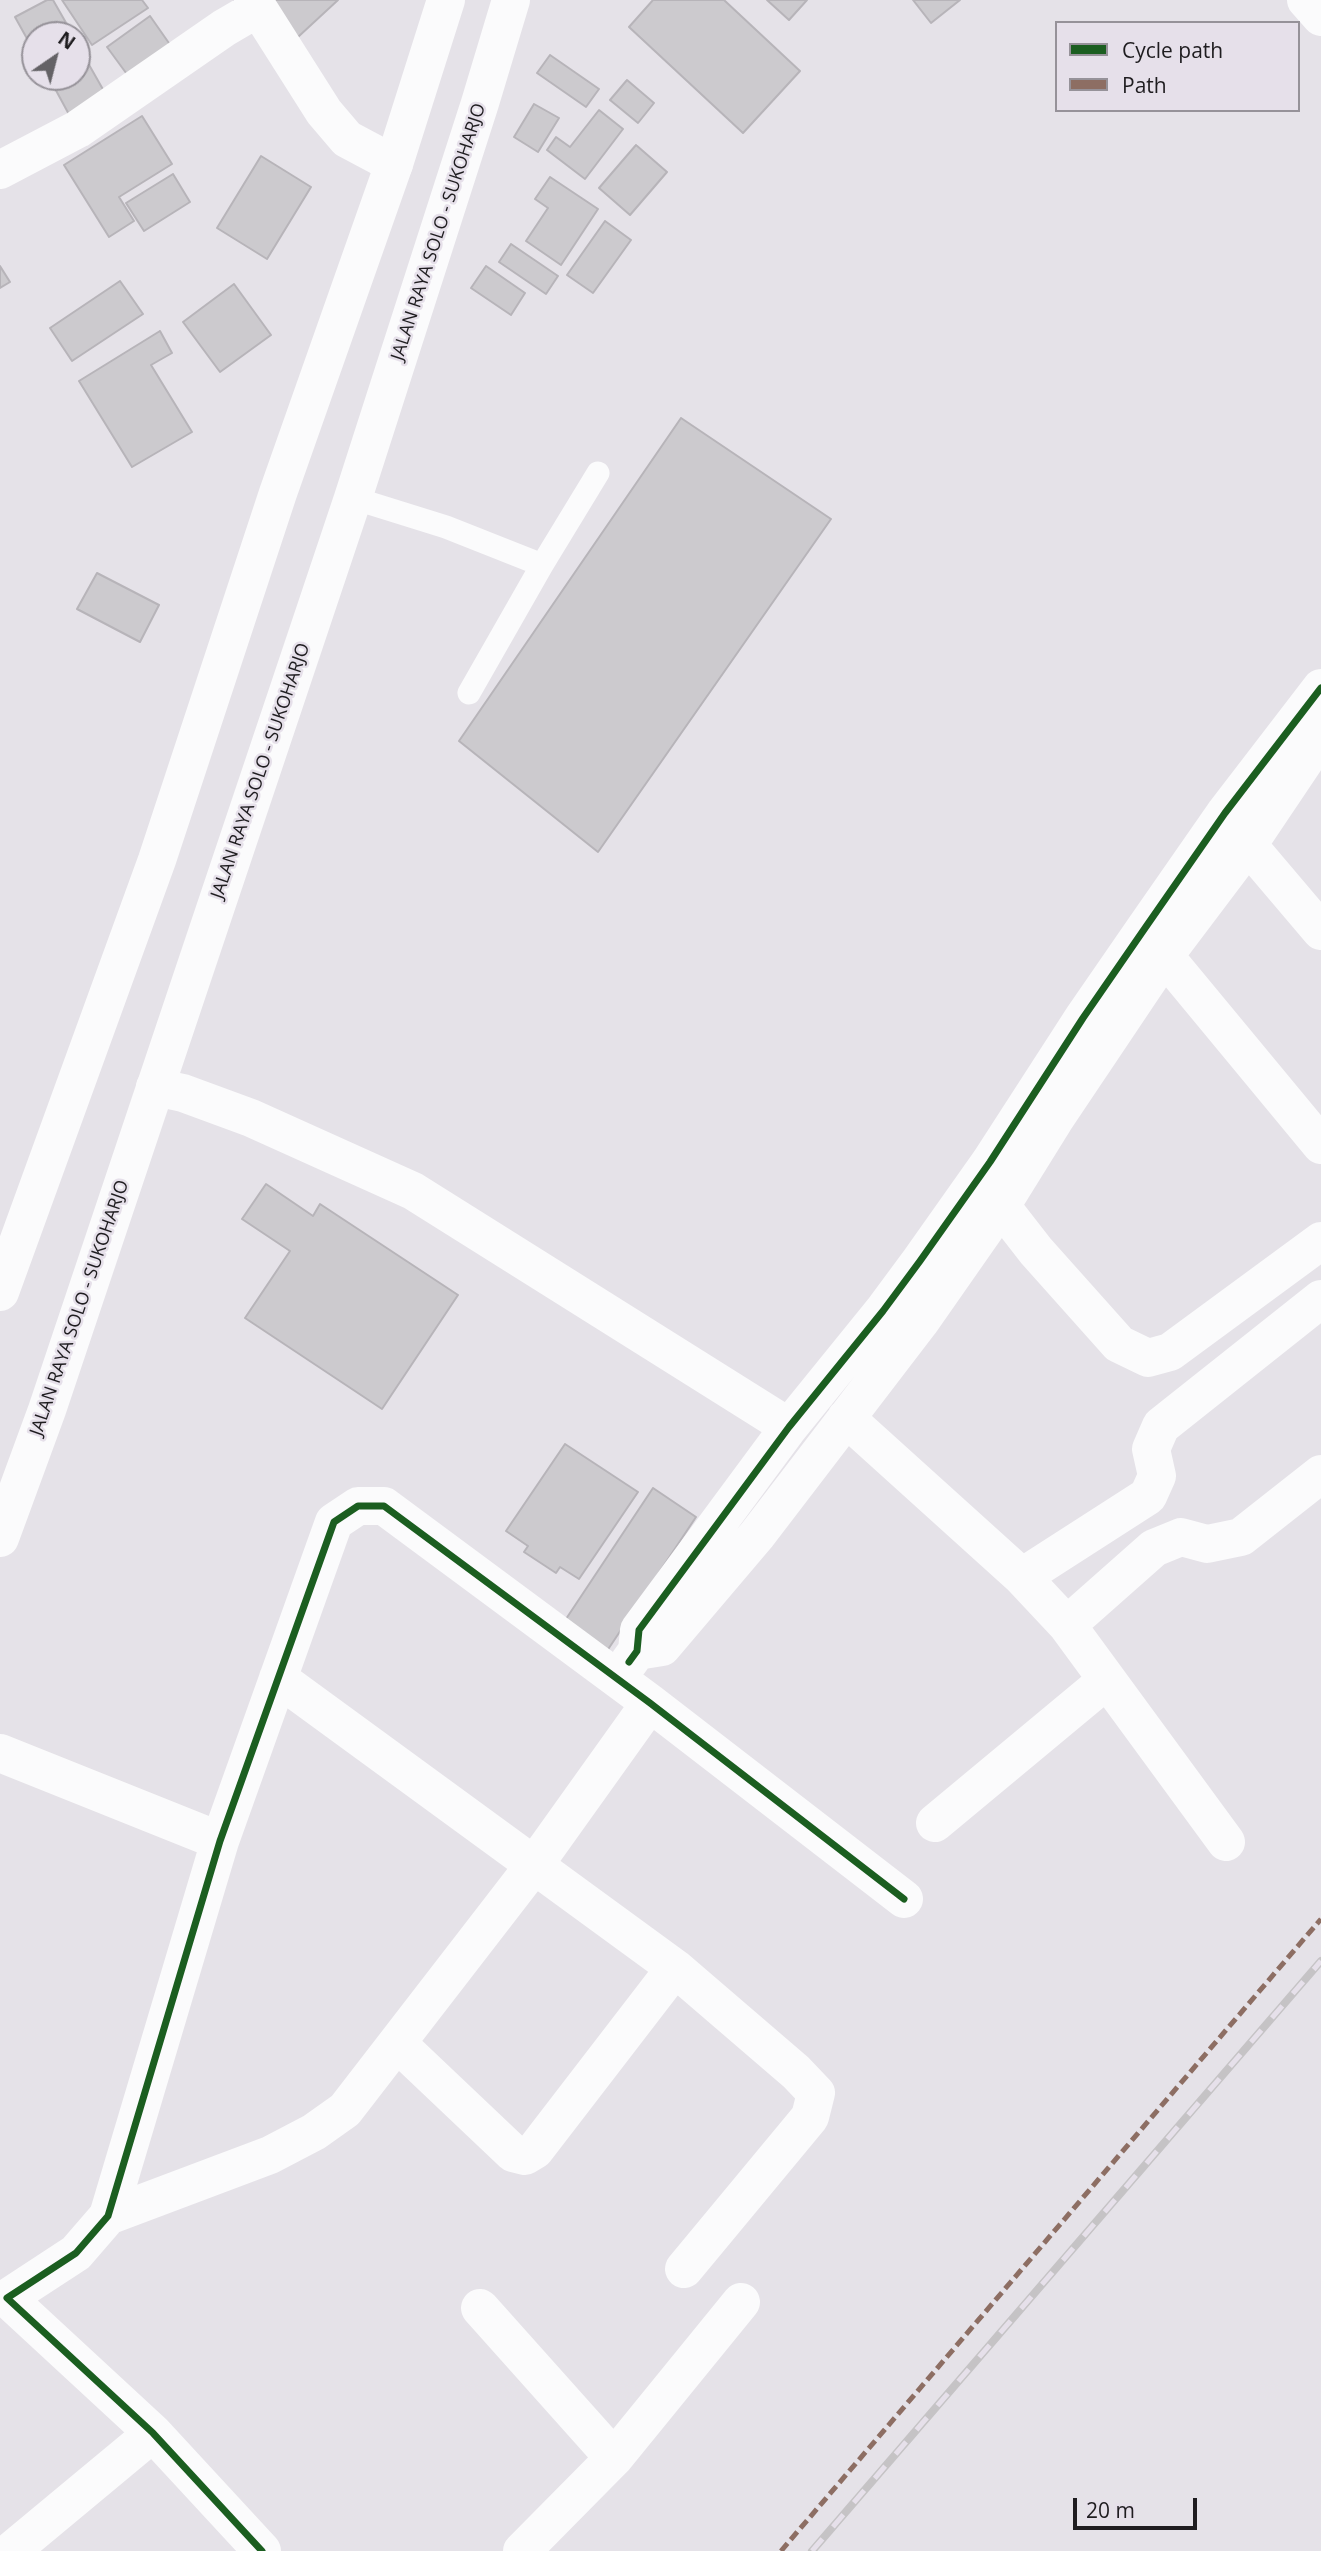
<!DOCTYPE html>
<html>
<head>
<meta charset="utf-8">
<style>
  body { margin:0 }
  #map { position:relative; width:1321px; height:2551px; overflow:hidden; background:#e5e2e8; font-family:"Open Sans",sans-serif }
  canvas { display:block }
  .legend { position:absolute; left:1055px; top:21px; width:245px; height:91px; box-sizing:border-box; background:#e6e0ea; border:2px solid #969299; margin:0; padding:9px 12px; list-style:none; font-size:21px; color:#1f1d20 }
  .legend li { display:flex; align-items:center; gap:14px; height:35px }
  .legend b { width:35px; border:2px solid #969299 }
  .north { position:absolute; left:21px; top:21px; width:70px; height:70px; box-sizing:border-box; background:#e6e0ea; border:2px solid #969299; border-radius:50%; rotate:35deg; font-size:19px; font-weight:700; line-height:28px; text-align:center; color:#1f1d20 }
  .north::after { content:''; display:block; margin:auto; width:24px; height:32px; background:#646266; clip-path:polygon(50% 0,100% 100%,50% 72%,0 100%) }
  .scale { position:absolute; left:1073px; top:2498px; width:124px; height:32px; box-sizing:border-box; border:4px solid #1f1d20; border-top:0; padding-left:9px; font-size:21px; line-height:24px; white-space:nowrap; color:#1f1d20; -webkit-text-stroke:5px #e6e0ea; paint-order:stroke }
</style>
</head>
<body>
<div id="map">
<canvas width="1321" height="2551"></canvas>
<ul class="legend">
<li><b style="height:9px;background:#1b5e20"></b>Cycle path</li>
<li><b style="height:9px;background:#8d6e63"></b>Path</li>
</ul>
<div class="north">N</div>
<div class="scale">20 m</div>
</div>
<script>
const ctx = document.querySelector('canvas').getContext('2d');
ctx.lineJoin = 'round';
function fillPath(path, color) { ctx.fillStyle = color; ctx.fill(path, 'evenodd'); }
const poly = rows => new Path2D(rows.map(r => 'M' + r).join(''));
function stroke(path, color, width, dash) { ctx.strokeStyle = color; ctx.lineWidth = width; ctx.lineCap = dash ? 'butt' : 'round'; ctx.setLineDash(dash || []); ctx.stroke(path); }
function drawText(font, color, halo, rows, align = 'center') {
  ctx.font = font + ' "Open Sans",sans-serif'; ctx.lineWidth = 5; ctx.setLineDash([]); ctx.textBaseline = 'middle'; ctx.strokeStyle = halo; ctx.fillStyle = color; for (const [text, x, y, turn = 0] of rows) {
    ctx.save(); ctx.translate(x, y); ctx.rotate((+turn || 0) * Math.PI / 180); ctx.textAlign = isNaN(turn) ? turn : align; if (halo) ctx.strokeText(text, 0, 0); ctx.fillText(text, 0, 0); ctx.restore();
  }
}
const building = poly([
  [47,0,53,0,73,35,35,35,35,53,15,17,47,0],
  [62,0,142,0,148,8,92,45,62,0],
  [265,0,338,0,298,37,265,0],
  [653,0,724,0,800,71,743,133,629,27,653,0],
  [767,0,807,0,789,20,767,0],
  [913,0,960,0,931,23,913,0],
  [150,16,171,46,129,77,107,47,150,16],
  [77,43,88,63,77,69,77,43],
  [550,55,599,89,586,107,537,73,550,55],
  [88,63,109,100,72,120,52,83,63,77,77,77,77,69,88,63],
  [48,77,63,77,52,83,48,77],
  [627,80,654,103,638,123,610,100,627,80],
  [534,104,559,118,538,152,514,137,534,104],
  [599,110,623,129,585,179,547,150,556,137,570,147,599,110],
  [142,116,172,164,119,197,134,221,109,237,64,165,142,116],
  [636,145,667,172,630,215,599,188,636,145],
  [261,156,311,187,267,259,217,228,261,156],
  [173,174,190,202,144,231,126,203,173,174],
  [550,177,598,209,561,265,526,241,548,208,535,199,550,177],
  [605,221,631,240,593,293,567,275,605,221],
  [511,244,558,276,546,294,499,262,511,244],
  [0,266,10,282,0,288,0,266],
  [486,266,525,293,511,315,471,288,486,266],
  [120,281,143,314,72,361,50,328,120,281],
  [234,284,271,335,220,372,183,322,234,284],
  [160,331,172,353,151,365,192,432,132,467,79,381,160,331],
  [681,418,831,519,598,852,459,741,681,418],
  [97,573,159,605,140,642,77,609,97,573],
  [266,1184,313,1216,320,1204,458,1295,382,1409,245,1318,290,1251,242,1219,266,1184],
  [565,1444,638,1492,579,1579,560,1567,556,1573,524,1552,528,1546,506,1531,565,1444],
  [653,1488,696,1517,601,1660,558,1631,653,1488]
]);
fillPath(building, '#cccace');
stroke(building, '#b7b4b9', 2);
stroke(poly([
  [353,498,446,527,542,565,598,473],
  [469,693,542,565]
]), '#fbfbfc', 23);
stroke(poly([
  [253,0,324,112,347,139,394,164],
  [1306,0,1321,17],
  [0,170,78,129,224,28,258,8],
  [1233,824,1248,845,1321,931],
  [1148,936,1321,1145],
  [155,1087,183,1093,251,1118,413,1191,789,1427],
  [1001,1206,1036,1251,1119,1344,1148,1358,1170,1352,1321,1241],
  [846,1418,1022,1577,1067,1625,1154,1548,1181,1537,1207,1544,1241,1537,1321,1474],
  [1022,1577,1148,1496,1157,1476,1151,1449,1161,1426,1321,1299],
  [1067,1625,1226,1842],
  [637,1651,662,1647,757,1535,920,1322,1001,1206,1055,1119,1165,955,1248,845,1321,736],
  [629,1662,637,1651,639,1630,789,1427,883,1311,920,1261,990,1162,1083,1018,1143,931,1225,813,1321,688],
  [278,1678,675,1968,796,2072,816,2093,810,2117,684,2269],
  [0,1753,220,1841],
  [935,1823,1107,1680],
  [397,2043,513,2153,525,2156,535,2150,675,1968],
  [108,2216,270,2155,314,2132,345,2110,535,1864,650,1703],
  [480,2308,614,2458],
  [11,2551,153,2433],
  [262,2551,153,2433,7,2298,76,2253,108,2216,220,1841,334,1522,358,1506,384,1506,650,1703,904,1899],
  [522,2551,614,2458,741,2302]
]), '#fbfbfc', 38);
stroke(poly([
  [0,1292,157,860,278,493,394,164,446,0],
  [0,1538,47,1410,353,498,480,103,511,0]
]), '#fbfbfc', 38);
const rail = poly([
  [812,2551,1321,1961]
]);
stroke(rail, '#c5c3c5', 8);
stroke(rail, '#e6e0ea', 5, [16]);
stroke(poly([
  [781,2551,1321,1919]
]), '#8d6e63', 5, [10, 5]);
stroke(poly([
  [629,1662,637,1651,639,1630,789,1427,883,1311,920,1261,990,1162,1083,1018,1143,931,1225,813,1321,688],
  [262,2551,153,2433,7,2298,76,2253,108,2216,220,1841,334,1522,358,1506,384,1506,650,1703,904,1899]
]), '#1b5e20', 7);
drawText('18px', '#1f1d20', '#e6e0ea', [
  ["JALAN RAYA SOLO - SUKOHARJO",439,232,-72],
  ["JALAN RAYA SOLO - SUKOHARJO",261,771,-71],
  ["JALAN RAYA SOLO - SUKOHARJO",80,1308,-71]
]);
</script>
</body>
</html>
